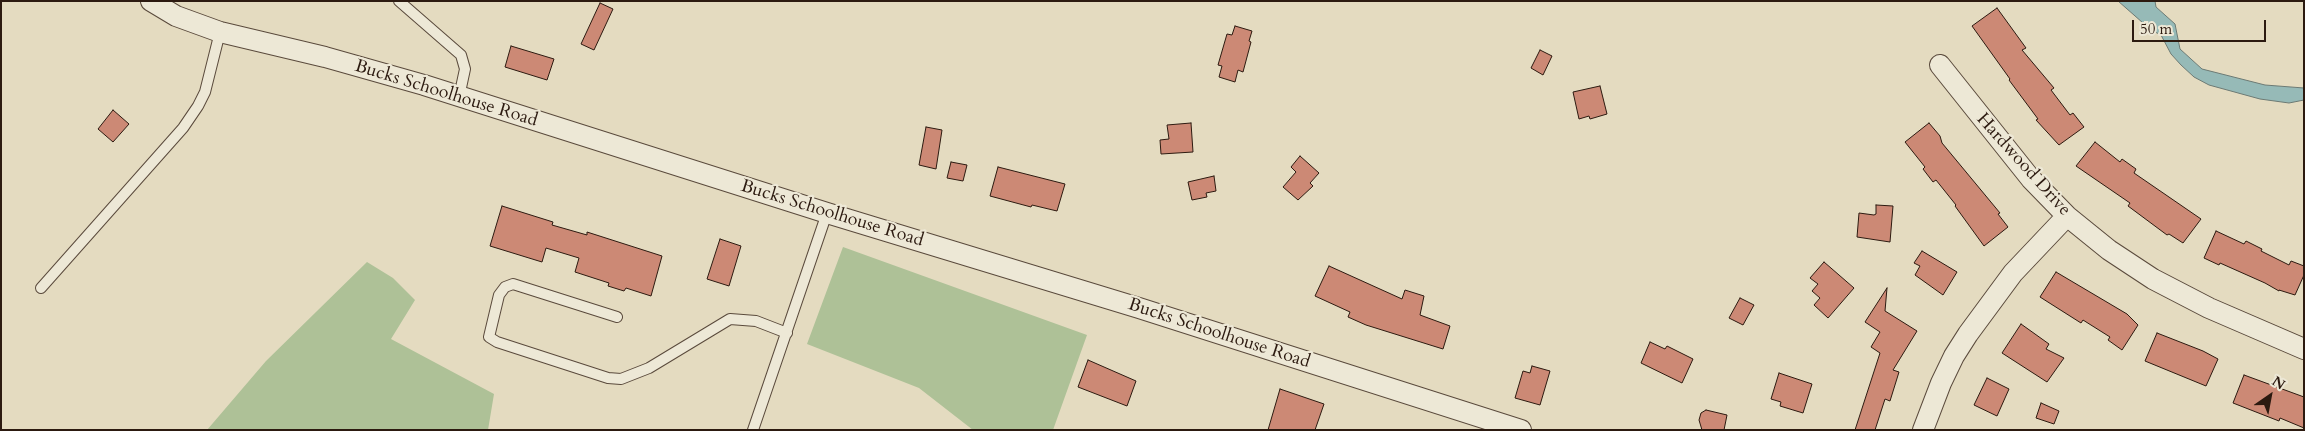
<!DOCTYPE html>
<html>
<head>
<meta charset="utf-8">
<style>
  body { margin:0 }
  #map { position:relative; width:2305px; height:431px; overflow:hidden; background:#e4dbc0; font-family:Cardo,serif }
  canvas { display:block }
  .frame { position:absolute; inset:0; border:2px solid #2c1a10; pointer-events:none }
  .north { position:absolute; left:2245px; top:371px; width:50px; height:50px; -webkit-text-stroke:4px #ede8d6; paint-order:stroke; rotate:33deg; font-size:14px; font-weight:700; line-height:20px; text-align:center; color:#2c1a10 }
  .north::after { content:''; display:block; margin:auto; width:18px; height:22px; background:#2c1a10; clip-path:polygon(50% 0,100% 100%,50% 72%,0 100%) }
  .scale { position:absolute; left:2132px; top:20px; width:134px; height:22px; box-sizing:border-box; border:2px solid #2c1a10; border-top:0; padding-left:6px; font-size:15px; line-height:18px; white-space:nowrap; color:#2c1a10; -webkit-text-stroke:4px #ede8d6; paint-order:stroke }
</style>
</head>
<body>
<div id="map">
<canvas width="2305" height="431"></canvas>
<div class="frame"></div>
<div class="north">N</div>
<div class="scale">50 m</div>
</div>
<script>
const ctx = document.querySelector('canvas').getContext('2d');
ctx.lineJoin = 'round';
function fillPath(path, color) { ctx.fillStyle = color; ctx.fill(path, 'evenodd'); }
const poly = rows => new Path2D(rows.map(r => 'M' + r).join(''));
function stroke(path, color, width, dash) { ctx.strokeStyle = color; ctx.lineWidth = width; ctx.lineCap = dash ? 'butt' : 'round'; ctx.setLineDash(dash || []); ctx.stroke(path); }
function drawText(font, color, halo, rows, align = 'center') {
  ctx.font = font + ' Cardo,serif'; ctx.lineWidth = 4.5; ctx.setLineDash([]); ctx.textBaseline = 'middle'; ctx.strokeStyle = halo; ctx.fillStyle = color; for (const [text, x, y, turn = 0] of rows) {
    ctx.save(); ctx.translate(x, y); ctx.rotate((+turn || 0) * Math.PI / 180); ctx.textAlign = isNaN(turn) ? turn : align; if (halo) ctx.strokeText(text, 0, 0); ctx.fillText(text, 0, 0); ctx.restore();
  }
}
fillPath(poly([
  [843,247,1087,335,1053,430,973,430,919,388,807,344],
  [367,262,393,278,415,300,391,339,494,394,488,430,207,430,266,361]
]), '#aec197');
const water = poly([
  [2118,1,2155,1,2156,7,2175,24,2180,49,2202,69,2265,85,2304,88,2304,100,2289,103,2260,99,2209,85,2194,77,2181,65,2171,54,2161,35,2151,30,2118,1]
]);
fillPath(water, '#96bab7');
stroke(water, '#6c7a74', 1);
const building = poly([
  [600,3,613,9,594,50,581,44,600,3],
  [1997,8,2026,48,2022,50,2054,88,2051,90,2070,115,2073,113,2084,127,2059,145,2036,120,2038,119,2009,80,2010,79,1972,26,1997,8],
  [1235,26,1252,31,1249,41,1251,42,1243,72,1238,70,1235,82,1219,77,1222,66,1218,65,1227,34,1232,35,1235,26],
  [511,46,554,59,547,80,505,67,511,46],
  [1540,50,1552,56,1543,75,1531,68,1540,50],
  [1600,86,1607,114,1590,119,1589,116,1579,119,1573,92,1600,86],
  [113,110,129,124,113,142,98,129,113,110],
  [1191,123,1193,152,1161,154,1160,140,1169,139,1167,125,1191,123],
  [1929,123,1940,136,1942,143,2000,213,1998,214,2008,227,1984,246,1955,206,1956,205,1936,180,1933,182,1923,169,1925,167,1905,142,1929,123],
  [926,127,942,130,936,169,919,165,926,127],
  [2095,142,2120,162,2122,159,2136,169,2134,173,2201,219,2183,243,2169,234,2167,235,2128,206,2130,203,2076,166,2095,142],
  [1300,156,1319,173,1310,183,1313,186,1298,200,1283,187,1296,172,1291,167,1300,156],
  [951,162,967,165,963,181,947,178,951,162],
  [998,167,1065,184,1057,211,1032,205,1031,207,990,196,998,167],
  [1214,176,1216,191,1206,193,1207,197,1192,200,1188,182,1214,176],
  [1876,205,1893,206,1890,242,1857,237,1859,213,1874,215,1876,214,1876,205],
  [502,206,553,222,552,225,587,235,587,232,662,256,651,296,626,288,624,291,608,286,609,283,575,272,579,258,546,248,542,262,490,246,502,206],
  [2216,231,2244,244,2246,241,2262,249,2261,251,2289,265,2291,261,2304,266,2304,275,2295,295,2279,290,2279,291,2265,283,2220,263,2219,265,2204,258,2216,231],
  [720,239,741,246,729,286,707,279,720,239],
  [1922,251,1957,272,1943,295,1915,275,1920,266,1914,263,1922,251],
  [1824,262,1854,288,1828,318,1814,305,1820,298,1812,291,1818,284,1810,278,1824,262],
  [1329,266,1402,299,1405,290,1424,296,1420,315,1450,326,1443,349,1366,325,1348,317,1350,312,1315,296,1329,266],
  [2056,272,2127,314,2138,325,2122,350,2108,340,2110,337,2083,320,2081,323,2040,297,2056,272],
  [1887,288,1885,311,1917,331,1893,370,1899,372,1890,401,1885,399,1875,430,1855,430,1880,353,1871,347,1880,332,1865,322,1887,288],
  [1740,298,1754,305,1743,325,1729,318,1740,298],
  [2021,324,2049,344,2046,349,2064,358,2047,382,2002,353,2021,324],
  [2157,333,2203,351,2218,359,2206,386,2145,361,2157,333],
  [1650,342,1665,349,1667,346,1693,359,1682,383,1641,363,1650,342],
  [1088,360,1136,381,1127,406,1078,387,1088,360],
  [1532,366,1550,371,1540,405,1515,398,1523,371,1530,373,1532,366],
  [1779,373,1812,384,1803,413,1780,406,1781,402,1771,399,1779,373],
  [2244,375,2304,397,2304,428,2280,418,2279,421,2233,403,2244,375],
  [1987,378,2009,389,1997,416,1974,405,1987,378],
  [1280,389,1324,404,1315,430,1268,430,1280,389],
  [2041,403,2059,411,2054,424,2036,418,2041,403],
  [1706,410,1727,415,1724,430,1702,430,1699,420,1701,413,1706,410]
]);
fillPath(building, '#cc8975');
stroke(building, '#2c1a10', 1);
const service = poly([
  [399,1,461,55,465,69,459,97],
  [41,288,183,128,198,106,205,92,220,32],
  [617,317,513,284,505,287,499,295,489,337,497,342,608,378,621,379,649,368,730,319,756,321,787,333],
  [753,430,827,213]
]);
const minor = poly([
  [151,1,176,16,220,32,325,57,424,85,827,213,1139,308,1521,430],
  [1940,65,2031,179,2067,216,2109,250,2153,279,2209,308,2304,349],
  [1923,430,1941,383,1954,356,1968,334,2013,273,2067,216]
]);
stroke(service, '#5a4a3c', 12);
stroke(minor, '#5a4a3c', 22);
stroke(service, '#ede8d6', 10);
stroke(minor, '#ede8d6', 20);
drawText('18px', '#2c1a10', '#ede8d6', [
  ["Bucks Schoolhouse Road",446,94,17],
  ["Hardwood Drive",2023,165,48],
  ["Bucks Schoolhouse Road",832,214,17],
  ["Bucks Schoolhouse Road",1219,334,18]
]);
</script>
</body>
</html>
